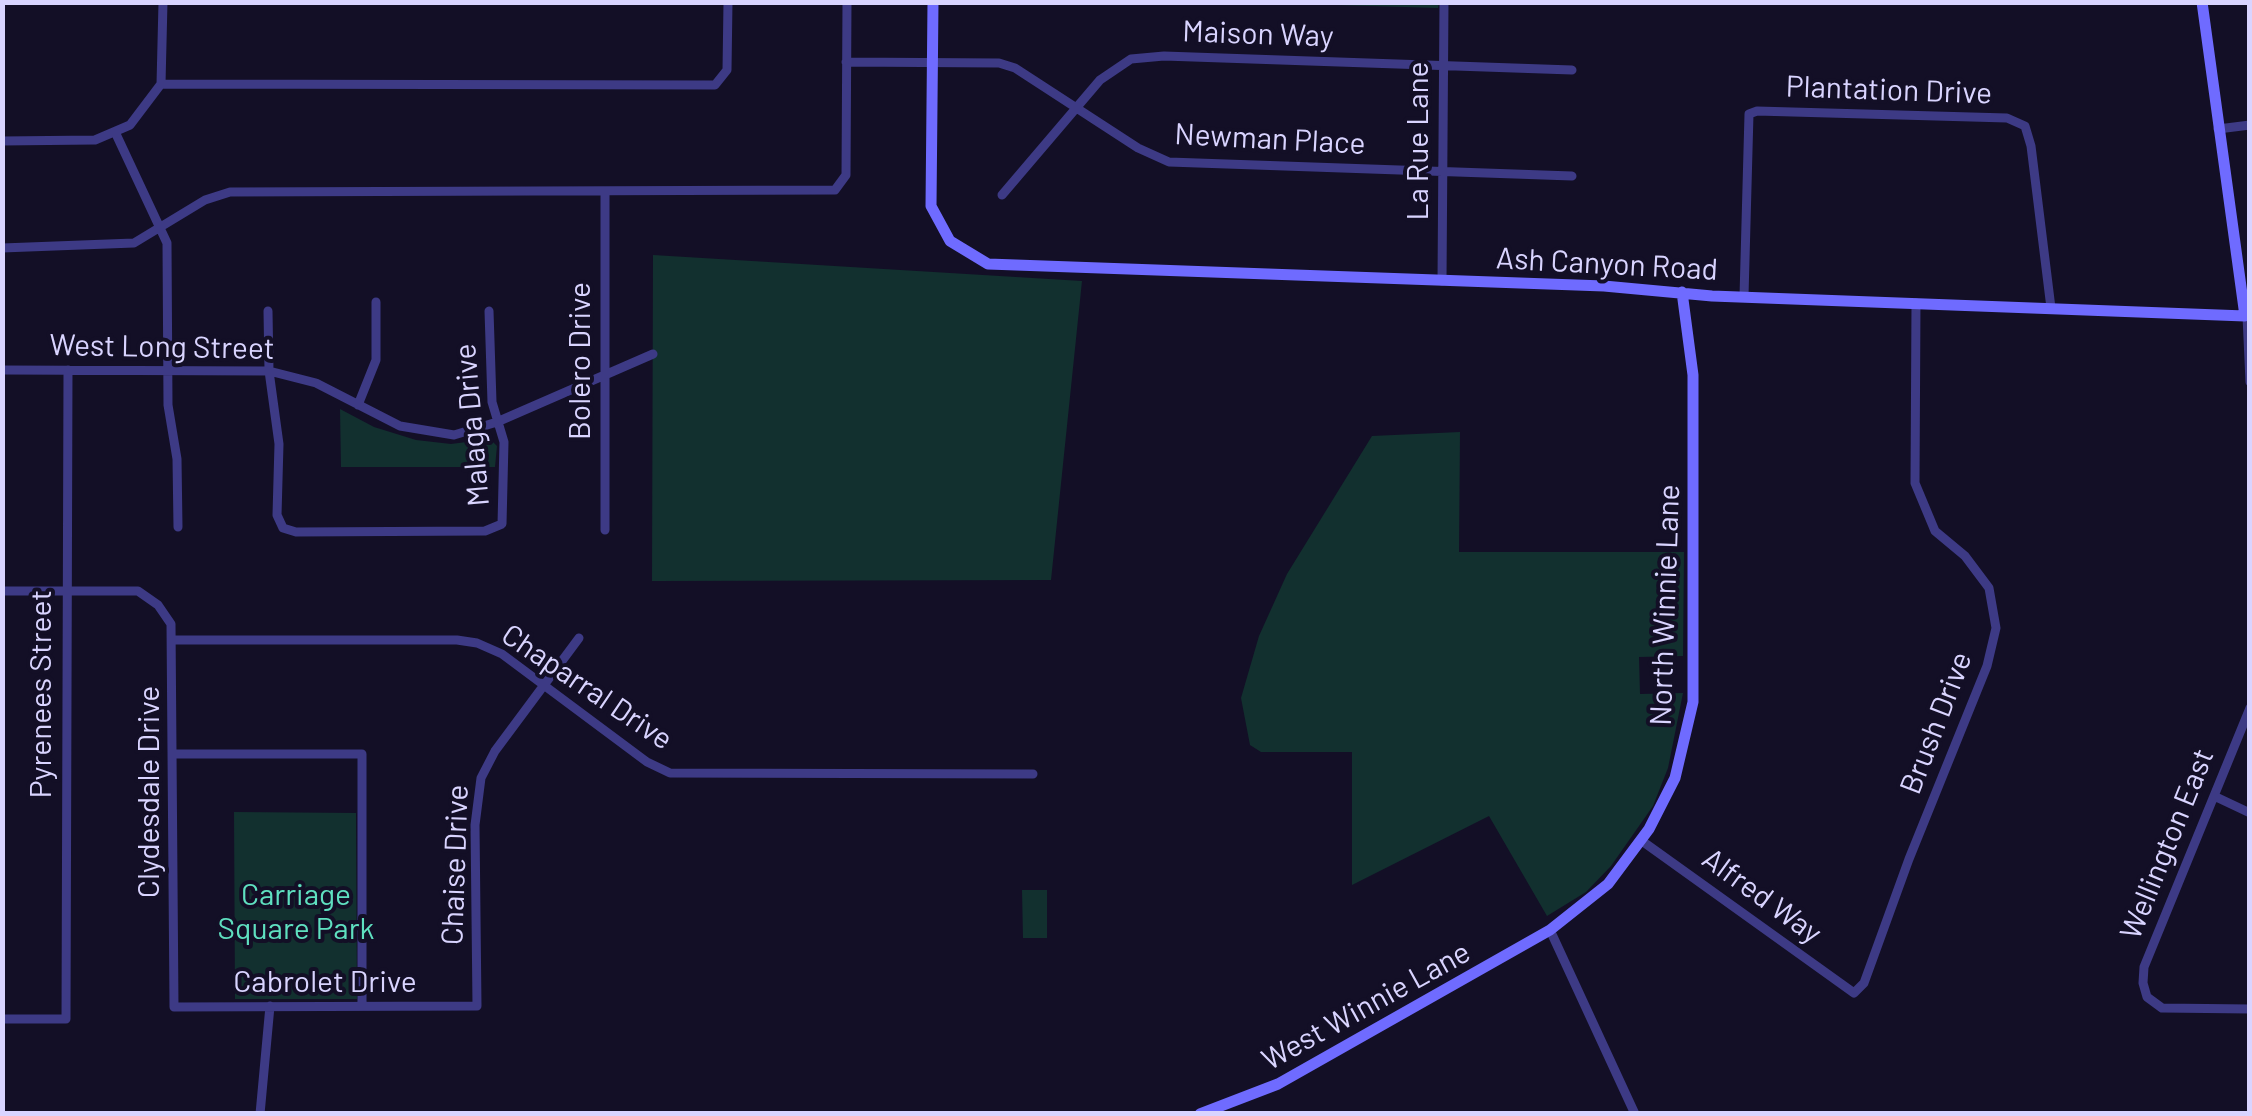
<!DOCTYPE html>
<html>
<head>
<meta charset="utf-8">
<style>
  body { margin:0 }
  #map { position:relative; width:2252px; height:1116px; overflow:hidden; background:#130f26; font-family:Barlow,sans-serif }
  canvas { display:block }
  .frame { position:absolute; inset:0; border:5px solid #d9d4ff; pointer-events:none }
</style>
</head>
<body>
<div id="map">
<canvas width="2252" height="1116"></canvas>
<div class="frame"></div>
</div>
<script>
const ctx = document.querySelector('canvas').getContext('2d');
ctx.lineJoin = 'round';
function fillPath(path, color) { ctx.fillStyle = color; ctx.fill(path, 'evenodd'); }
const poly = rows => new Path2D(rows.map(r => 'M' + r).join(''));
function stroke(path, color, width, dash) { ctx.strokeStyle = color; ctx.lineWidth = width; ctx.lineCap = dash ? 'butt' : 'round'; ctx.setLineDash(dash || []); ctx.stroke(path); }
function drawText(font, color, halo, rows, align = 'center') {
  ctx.font = font + ' Barlow,sans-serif'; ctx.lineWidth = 8; ctx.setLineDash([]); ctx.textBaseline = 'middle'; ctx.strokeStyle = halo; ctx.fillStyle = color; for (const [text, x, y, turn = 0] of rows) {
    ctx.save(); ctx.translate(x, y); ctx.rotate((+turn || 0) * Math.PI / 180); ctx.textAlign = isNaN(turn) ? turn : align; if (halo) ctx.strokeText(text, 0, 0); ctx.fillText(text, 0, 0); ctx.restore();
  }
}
fillPath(poly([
  [1268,3,1439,3,1438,8],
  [653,255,1082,281,1051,580,652,581],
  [340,409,374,427,416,440,451,444,490,439,497,446,495,467,341,467],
  [1460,432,1459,552,1684,552,1683,656,1639,657,1640,694,1683,693,1668,768,1653,806,1611,866,1586,892,1547,916,1489,816,1352,885,1352,752,1261,752,1250,745,1241,698,1259,636,1287,574,1372,436],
  [234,812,356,813,357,999,235,999],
  [1022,890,1047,890,1047,938,1023,938]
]), '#12302f');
stroke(poly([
  [846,62,999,63,1015,68,1138,148,1169,162,1572,176],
  [161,84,715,85,727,70,728,2],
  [2218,129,2250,125],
  [116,134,167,243,168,405,177,459,178,527],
  [2,141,95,140,130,125,161,84,163,2],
  [605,192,605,530],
  [1002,195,1100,80,1131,59,1164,56,1572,70],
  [2,248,134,243,205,200,230,192,835,190,846,175,847,2],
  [1442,281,1444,2],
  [1744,296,1749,114,1757,111,2007,118,2025,126,2031,146,2051,308],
  [268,311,269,371,279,444,277,515,283,528,296,532,485,531,502,524,504,442,492,402,489,311],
  [2247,316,2250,382],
  [2,370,269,371,316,383,400,426,454,435,497,422,653,354],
  [358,405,376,360,376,302],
  [2,591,138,591,158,605,171,624,174,1007,477,1006,475,825,481,778,495,751,579,638],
  [174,640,457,640,477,643,502,654,647,762,670,773,1033,774],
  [2250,708,2144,967,2143,983,2147,997,2162,1008,2250,1009],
  [174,754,362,754,362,1006],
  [2214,796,2250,813],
  [1642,841,1854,993,1864,983,1909,859,1987,666,1996,628,1989,588,1965,556,1935,531,1915,483,1916,303],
  [1550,930,1635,1114],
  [2,1019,66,1019,68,370],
  [260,1114,270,1006]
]), '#3d3a85', 9);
stroke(poly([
  [933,2,931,206,950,241,988,264,1604,286,1712,296,2245,316,2202,2],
  [1200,1114,1278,1084,1550,930,1608,884,1649,829,1675,778,1693,702,1693,375,1682,292]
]), '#6f6bff', 11);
drawText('30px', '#d9d4ff', '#130f26', [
  ["Maison Way",1258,34,2],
  ["Plantation Drive",1889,90,2],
  ["Newman Place",1270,139,3],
  ["La Rue Lane",1418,141,-90],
  ["Ash Canyon Road",1607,264,3],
  ["West Long Street",162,347,1],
  ["Bolero Drive",580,361,-90],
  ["Malaga Drive",472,425,-95],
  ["North Winnie Lane",1665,605,-88],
  ["Chaparral Drive",587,687,34],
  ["Pyrenees Street",41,694,-90],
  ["Brush Drive",1936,723,-69],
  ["Clydesdale Drive",149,792,-90],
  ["Wellington East",2167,844,-68],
  ["Chaise Drive",455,865,-88],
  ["Alfred Way",1762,896,36],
  ["Cabrolet Drive",325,982],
  ["West Winnie Lane",1366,1006,-29]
]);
drawText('30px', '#5fe0c0', '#130f26', [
  ["Carriage",296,895],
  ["Square Park",296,929]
]);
</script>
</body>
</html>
